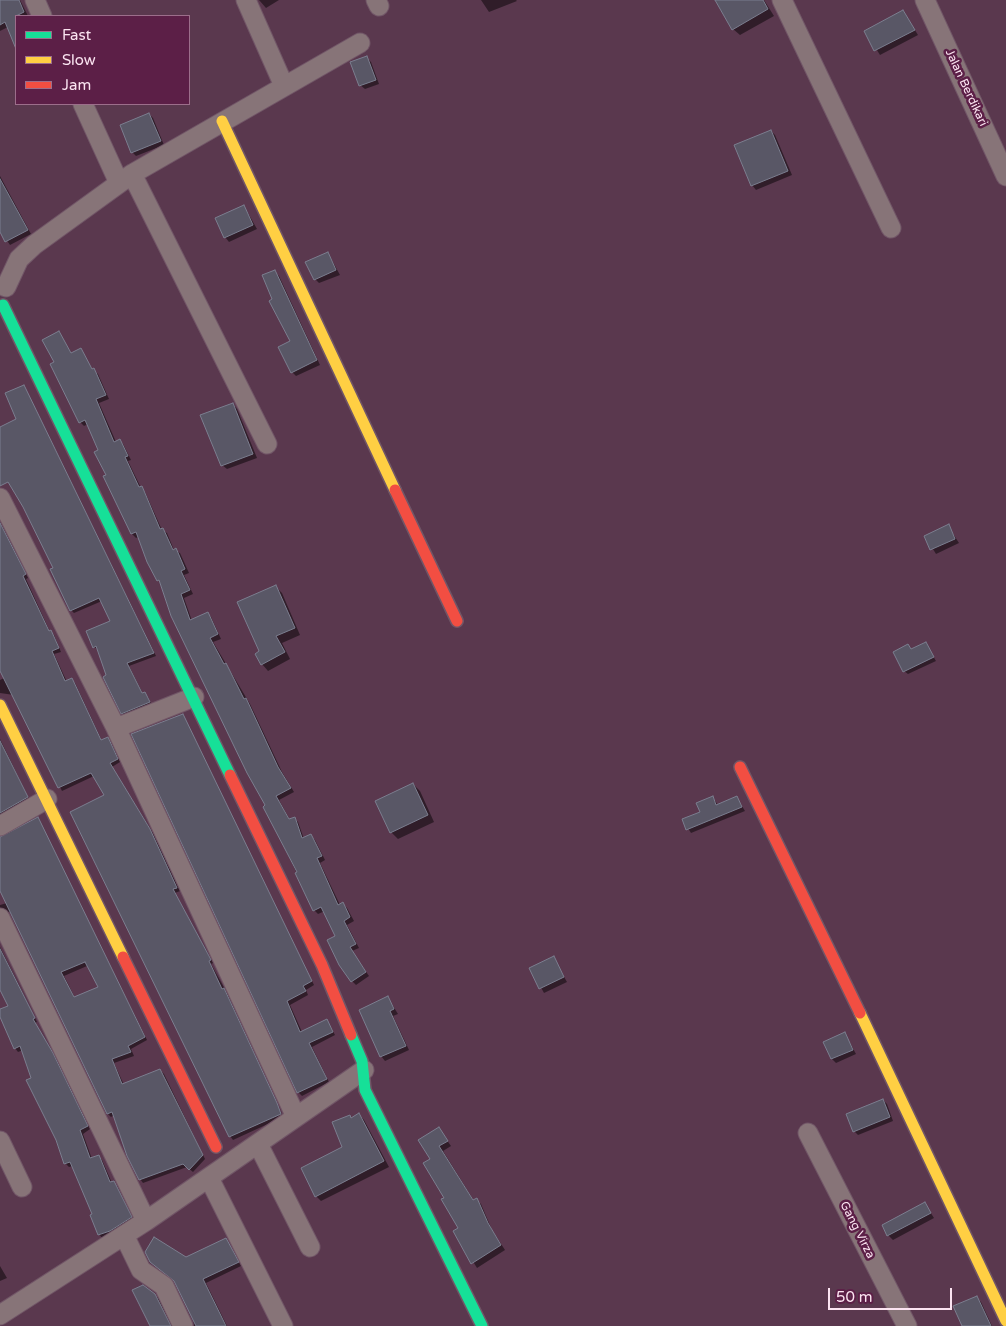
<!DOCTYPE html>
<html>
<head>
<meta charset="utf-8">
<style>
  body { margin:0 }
  #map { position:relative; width:1006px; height:1326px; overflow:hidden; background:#5a384e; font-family:"Varela Round",sans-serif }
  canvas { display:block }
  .legend { position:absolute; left:15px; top:15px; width:175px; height:90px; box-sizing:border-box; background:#5c1f47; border:1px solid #9c6e8b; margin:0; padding:6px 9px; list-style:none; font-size:15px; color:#fbe4f1 }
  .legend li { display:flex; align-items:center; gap:10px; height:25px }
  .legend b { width:25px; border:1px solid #9c6e8b }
  .scale { position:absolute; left:828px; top:1288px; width:124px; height:22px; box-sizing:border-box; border:2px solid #fbe4f1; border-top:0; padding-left:6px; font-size:15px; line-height:18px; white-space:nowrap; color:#fbe4f1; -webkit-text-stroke:4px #5c1f47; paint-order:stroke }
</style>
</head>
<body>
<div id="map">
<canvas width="1006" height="1326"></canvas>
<ul class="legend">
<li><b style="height:6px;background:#16e098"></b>Fast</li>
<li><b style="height:6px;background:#ffcf43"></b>Slow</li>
<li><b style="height:6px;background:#f24e42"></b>Jam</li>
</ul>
<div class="scale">50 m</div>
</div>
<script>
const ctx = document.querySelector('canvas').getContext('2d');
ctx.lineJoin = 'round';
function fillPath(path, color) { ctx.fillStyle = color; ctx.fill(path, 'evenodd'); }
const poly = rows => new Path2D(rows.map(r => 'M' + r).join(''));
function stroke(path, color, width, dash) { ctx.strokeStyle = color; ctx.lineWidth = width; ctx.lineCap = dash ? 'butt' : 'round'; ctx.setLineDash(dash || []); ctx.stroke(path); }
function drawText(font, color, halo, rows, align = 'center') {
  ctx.font = font + ' "Varela Round",sans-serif'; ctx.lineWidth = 5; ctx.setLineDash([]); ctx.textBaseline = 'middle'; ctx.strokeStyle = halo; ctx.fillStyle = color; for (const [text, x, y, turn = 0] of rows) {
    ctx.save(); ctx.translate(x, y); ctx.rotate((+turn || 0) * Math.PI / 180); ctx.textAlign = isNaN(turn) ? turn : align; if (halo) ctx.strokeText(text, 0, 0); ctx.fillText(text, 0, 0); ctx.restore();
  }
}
fillPath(poly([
  [0,0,20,0,28,16,16,16,16,48,8,27,0,31],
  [259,0,279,0,266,8],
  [481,0,516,0,517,1,489,12],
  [722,0,764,0,774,16,740,35,733,29],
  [903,11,918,35,880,55,865,31],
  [367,58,371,62,379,84,365,89,360,85],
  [149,114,153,118,164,145,136,156,132,152],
  [771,131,775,135,792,175,756,190,752,185],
  [0,176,31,234,10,245,0,230],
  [244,206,257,229,229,242,225,237],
  [328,253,340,275,319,283,315,279],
  [274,271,279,276,320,365,296,376,292,372,292,341],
  [59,333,72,354,80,350,93,370,98,374,109,399,99,403,116,442,119,440,123,444,131,460,128,461,141,488,145,492,162,530,167,533,174,550,180,553,189,573,184,575,193,594,184,598,192,621,207,613,211,617,221,639,213,642,250,704,282,772,294,792,279,800,290,820,294,818,298,822,304,839,311,836,315,840,325,860,320,863,340,905,343,904,347,908,354,921,347,925,359,948,352,951,369,976,356,985,352,981,337,936,325,911,318,914,314,910,162,585,149,561,139,537,136,538,132,534,105,477,108,476,88,424,84,426,80,422,55,362],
  [24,386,156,656,129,666,143,694,148,697,152,706,126,716,122,713,99,650,94,647,112,622,102,601,74,613,71,610,55,568,24,506,0,468,0,429,18,420],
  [233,404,237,409,257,458,227,469,222,465],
  [0,522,28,578,26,579,50,632,54,635,61,652,54,654,67,682,71,680,75,683,102,741,108,739,111,742,120,762,112,767,153,833,180,891,175,893,212,961,213,963,211,964,227,993,283,1117,233,1140,230,1136,106,796,94,776,62,791,14,695,0,693,0,680,4,678,0,668],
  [948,526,959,543,936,554,925,536],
  [275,586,282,593,300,635,282,643,290,659,268,671,262,664,261,652],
  [925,643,936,661,908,674,904,671,908,646,911,649],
  [182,715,314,985,306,990,308,995,290,1005,302,1032,327,1020,335,1035,312,1047,329,1082,302,1096,298,1092],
  [0,739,30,801,0,818],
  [413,784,420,791,434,822,398,839,391,832],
  [713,798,718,805,737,798,745,811,691,833,683,820,701,812],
  [41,826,147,1040,131,1049,134,1056,114,1063,124,1085,160,1070,164,1074,205,1159,193,1172,187,1167,143,1183,140,1179,114,1115,111,1117,108,1114,20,928,10,912,0,911,0,905,7,903,0,885,0,845],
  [87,966,100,987,75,998,64,976],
  [0,947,37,1022,35,1023,56,1058,90,1129,83,1134,92,1159,98,1156,102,1160,112,1183,117,1186,134,1221,113,1234,102,1238,99,1234,94,1215,73,1166,69,1167,66,1164,23,1050,18,1052,15,1048,0,1013,0,1011,10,1007,0,987],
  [553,958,567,982,544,993,531,969],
  [388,998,398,1014,393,1016,409,1050,385,1061,381,1056],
  [845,1034,856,1054,836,1063,832,1059],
  [883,1100,887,1104,893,1121,858,1135,854,1131],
  [359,1114,364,1120,389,1167,321,1201,316,1196,343,1148,352,1119],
  [439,1129,451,1146,443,1151,474,1201,476,1200,481,1204,492,1230,505,1250,477,1268,455,1232,460,1228,445,1198,432,1159],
  [925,1204,934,1218,893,1240,888,1235,883,1226],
  [226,1239,241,1266,206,1283,227,1326,194,1326,186,1258],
  [0,1266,7,1278,0,1281],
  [154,1294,159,1299,173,1326,152,1326],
  [977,1298,981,1302,992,1326,963,1326]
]), '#0007');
const building = poly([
  [0,0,19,0,24,12,16,16,16,49,5,22,0,25,0,0],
  [715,0,763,0,768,9,732,30,715,0],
  [903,10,915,30,874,51,864,31,903,10],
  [367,56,376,80,359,86,350,62,367,56],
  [149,113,161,141,131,153,120,125,149,113],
  [771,130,788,171,751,186,734,145,771,130],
  [0,179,28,230,5,242,0,232,0,179],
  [244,205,253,225,224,238,215,218,244,205],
  [328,252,336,270,314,280,305,262,328,252],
  [275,270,317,360,291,373,278,347,290,341,269,301,272,299,262,275,275,270],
  [59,331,71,353,81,348,92,369,94,368,106,395,96,399,114,442,120,439,128,456,125,457,139,487,142,486,160,529,163,528,173,550,176,548,185,569,181,571,190,590,181,594,190,620,208,612,218,634,210,638,224,664,226,663,244,699,246,698,278,767,291,788,276,796,289,819,295,817,302,838,311,834,322,856,317,858,338,905,343,902,350,917,344,921,356,944,350,947,366,972,351,982,339,965,327,940,335,936,321,907,313,911,295,873,297,872,263,807,265,805,247,773,171,616,159,580,157,581,147,562,136,532,131,534,103,476,106,475,94,452,98,450,85,420,79,423,50,364,54,362,42,340,59,331],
  [24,385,154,653,127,663,142,693,145,692,150,702,121,714,103,677,106,675,96,646,93,648,86,631,110,621,99,598,70,611,50,569,53,568,23,507,8,482,0,486,0,427,16,419,5,393,24,385],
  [233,403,253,454,221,466,200,415,233,403],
  [0,523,26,574,23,576,49,631,51,630,59,648,52,651,65,681,72,678,101,740,108,737,118,759,110,763,150,829,177,888,173,889,209,956,211,960,209,961,222,989,224,988,277,1103,281,1114,229,1137,70,812,104,795,91,773,58,788,0,671,0,523],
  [949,524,955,539,930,550,924,536,949,524],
  [276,585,295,628,276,636,285,652,261,665,255,654,259,651,237,602,276,585],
  [926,642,934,657,903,672,893,652,908,644,911,649,926,642],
  [183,714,312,981,303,986,306,991,287,1001,300,1032,327,1019,333,1032,309,1043,327,1079,297,1093,131,734,183,714],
  [0,741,28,797,0,813,0,741],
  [413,783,428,815,390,833,375,801,413,783],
  [713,796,716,805,737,796,742,807,686,830,682,819,700,812,696,803,713,796],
  [38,817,145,1037,128,1046,131,1052,112,1059,122,1084,160,1069,203,1155,189,1170,183,1164,139,1180,127,1156,112,1112,107,1114,0,891,0,837,38,817],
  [85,962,98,987,74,997,61,972,85,962],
  [0,949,35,1018,33,1019,53,1053,88,1126,80,1130,90,1158,99,1155,110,1182,114,1181,132,1217,110,1231,98,1235,90,1215,92,1214,70,1162,64,1164,56,1140,26,1080,31,1078,20,1046,14,1049,0,1017,0,1009,8,1006,0,990,0,949],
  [554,956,564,977,539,989,529,968,554,956],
  [388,996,394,1009,390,1011,406,1046,380,1057,359,1010,388,996],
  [845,1032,853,1050,831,1059,823,1042,845,1032],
  [883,1099,890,1117,853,1132,846,1114,883,1099],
  [359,1113,384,1161,315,1197,301,1168,342,1147,332,1122,350,1115,351,1118,359,1113],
  [439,1127,448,1141,439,1146,473,1200,477,1198,488,1223,501,1245,471,1264,453,1231,458,1228,441,1199,444,1198,423,1163,430,1159,418,1140,439,1127],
  [925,1202,931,1213,887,1236,882,1225,925,1202],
  [154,1237,186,1257,226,1238,239,1262,203,1279,226,1326,196,1326,174,1281,150,1262,145,1252,154,1237],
  [143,1285,155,1294,171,1326,150,1326,132,1290,143,1285],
  [977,1296,991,1326,962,1326,953,1306,977,1296]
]);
fillPath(building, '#595766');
stroke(building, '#7b7e8f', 1);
const street = poly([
  [35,0,42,16],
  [246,0,284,86],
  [376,0,379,6],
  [782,0,891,228],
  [925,0,1006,176],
  [83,104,119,183],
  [132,174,267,444],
  [6,287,19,259,34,245,132,174,360,43],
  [0,498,116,728,296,1117],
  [116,728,194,697],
  [0,826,47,799],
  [0,918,146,1221],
  [808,1133,907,1326],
  [0,1141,22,1187],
  [258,1144,310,1247],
  [209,1178,283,1326],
  [124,1235,141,1270,164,1286,183,1326],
  [0,1315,146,1221,364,1070]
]);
const fast = poly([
  [3,305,230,775],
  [351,1035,362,1061,365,1090,482,1326]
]);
const slow = poly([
  [222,121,395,490],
  [0,705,123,957],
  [860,1013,1006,1321]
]);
const jam = poly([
  [395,490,457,621],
  [740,767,860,1013],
  [230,775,322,965,351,1035],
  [123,957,216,1147]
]);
stroke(street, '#715667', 21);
stroke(fast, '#715667', 14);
stroke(slow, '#715667', 14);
stroke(jam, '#715667', 14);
stroke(street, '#877478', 19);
stroke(fast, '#16e098', 11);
stroke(slow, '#ffcf43', 11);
stroke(jam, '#f24e42', 11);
drawText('12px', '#fbe4f1', '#5c1f47', [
  ["Jalan Berdikari",966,88,65],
  ["Gang Virza",857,1230,63]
]);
</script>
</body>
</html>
